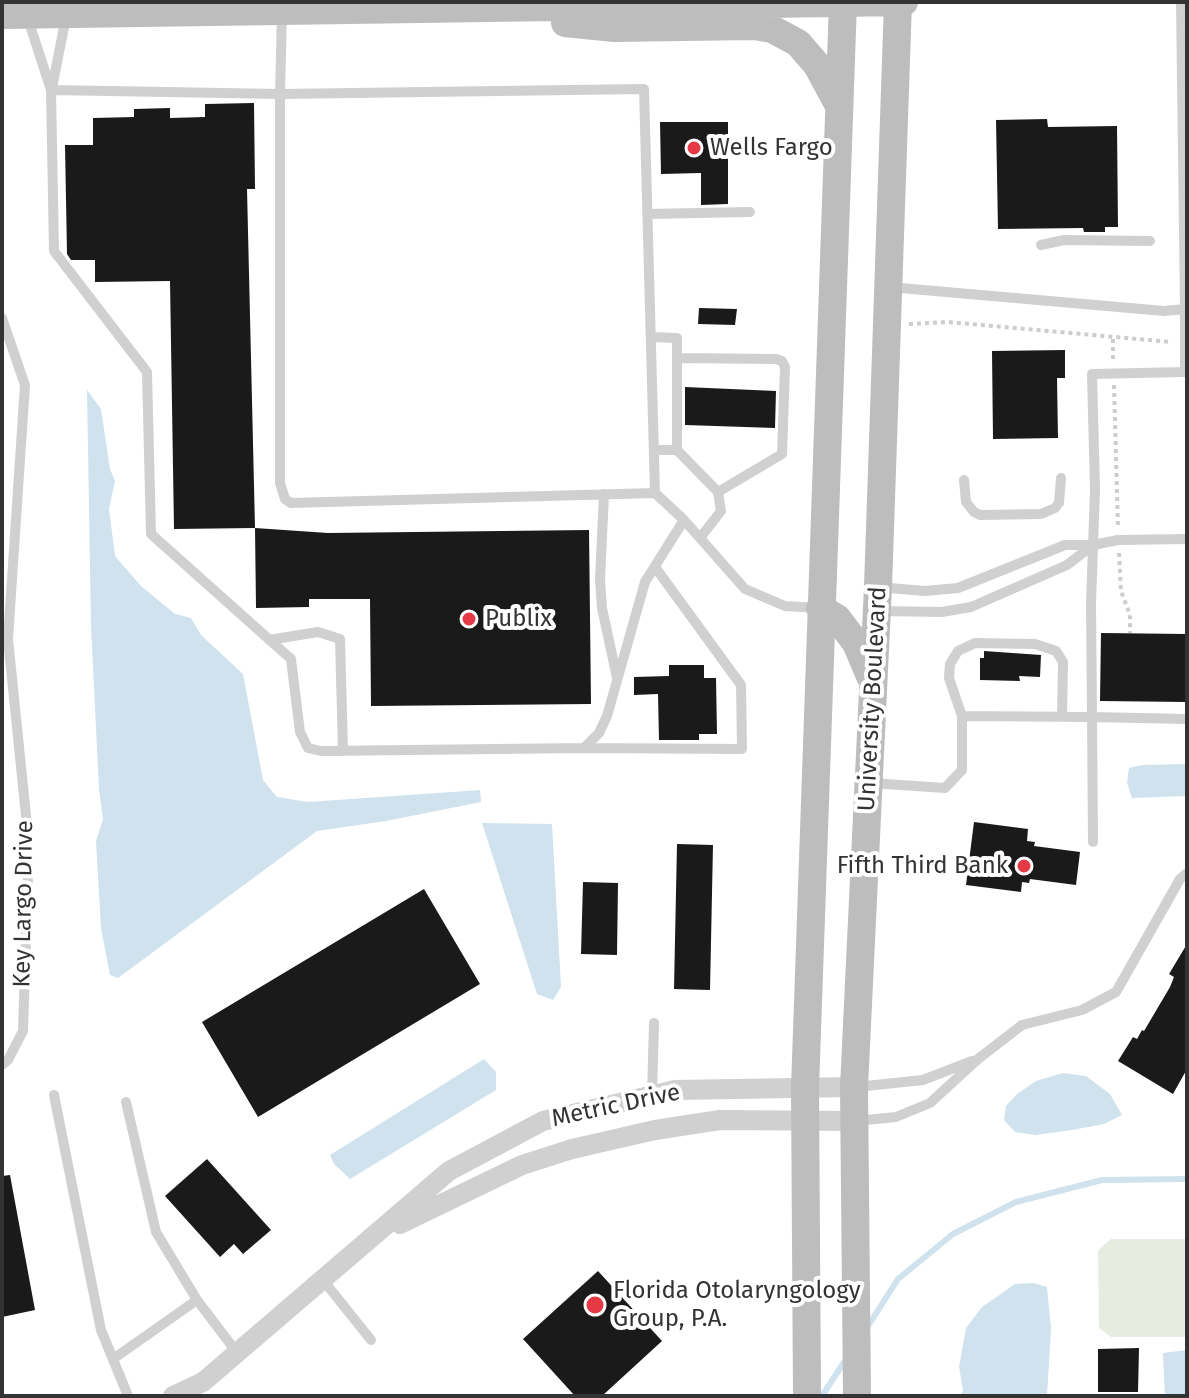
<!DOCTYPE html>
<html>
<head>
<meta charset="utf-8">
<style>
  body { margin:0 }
  #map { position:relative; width:1189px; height:1398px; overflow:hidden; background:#fff; font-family:"Fira Sans",sans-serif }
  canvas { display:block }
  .frame { position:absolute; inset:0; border:4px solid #333; pointer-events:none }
</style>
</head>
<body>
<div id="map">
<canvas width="1189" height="1398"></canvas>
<div class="frame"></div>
</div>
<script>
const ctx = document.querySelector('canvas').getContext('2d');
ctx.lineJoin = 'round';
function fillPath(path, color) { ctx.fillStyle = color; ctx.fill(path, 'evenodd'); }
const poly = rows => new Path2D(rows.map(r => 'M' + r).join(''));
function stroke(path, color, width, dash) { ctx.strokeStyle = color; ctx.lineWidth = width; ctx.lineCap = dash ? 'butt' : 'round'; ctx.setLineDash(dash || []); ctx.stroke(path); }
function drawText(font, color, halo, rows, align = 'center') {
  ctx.font = font + ' "Fira Sans",sans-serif'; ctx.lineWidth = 8; ctx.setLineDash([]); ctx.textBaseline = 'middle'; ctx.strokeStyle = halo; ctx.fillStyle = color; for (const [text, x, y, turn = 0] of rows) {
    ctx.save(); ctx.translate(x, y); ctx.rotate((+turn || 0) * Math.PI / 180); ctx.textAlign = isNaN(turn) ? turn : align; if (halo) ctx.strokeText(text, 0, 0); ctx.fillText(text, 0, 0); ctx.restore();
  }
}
fillPath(poly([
  [1111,1239,1187,1239,1187,1337,1111,1337,1099,1328,1098,1250]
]), '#e6ecdf');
fillPath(poly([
  [87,390,101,409,110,469,115,481,109,509,115,556,141,586,175,614,191,618,201,635,243,674,263,780,277,797,308,802,480,790,481,802,386,821,317,831,118,978,110,975,101,928,96,841,103,819,99,790,91,625],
  [1187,764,1187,796,1132,798,1127,783,1129,768,1142,765],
  [482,823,552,824,561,987,553,1000,537,994],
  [484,1059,496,1072,496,1090,350,1179,334,1164,330,1155],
  [1063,1073,1086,1076,1110,1094,1122,1115,1104,1124,1072,1130,1035,1135,1015,1132,1004,1120,1006,1106,1017,1094,1036,1081],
  [1033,1283,1047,1287,1051,1328,1047,1396,960,1396,963,1390,959,1367,966,1328,982,1307,1015,1284],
  [1187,1350,1187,1396,1165,1396,1163,1353]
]), '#cfe2ee');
stroke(poly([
  [868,1326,898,1279,953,1234,1016,1202,1102,1180,1187,1179],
  [822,1396,846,1359]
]), '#cfe2ee', 6);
fillPath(poly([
  [254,103,255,189,247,189,255,528,174,529,170,281,95,282,95,260,71,260,67,254,65,145,93,145,93,118,134,117,134,109,170,108,170,118,205,117,205,104],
  [1047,119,1048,127,1117,126,1118,227,1105,227,1105,232,1084,232,1083,228,998,229,996,120],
  [660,122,728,122,728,204,701,205,701,173,661,174],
  [699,308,737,309,735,325,698,324],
  [1065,350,1065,378,1057,378,1058,438,993,439,992,351],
  [685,387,776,391,775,428,685,425],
  [255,528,328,533,589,530,591,704,371,706,370,599,309,599,309,607,256,608],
  [1101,633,1187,634,1187,702,1100,701],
  [984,651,1041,655,1040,677,1019,676,1020,681,980,680,980,658,984,658],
  [669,665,704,665,704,678,716,678,717,734,699,734,699,740,659,740,658,694,634,695,634,677,669,676],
  [974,822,1028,829,1027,841,1035,842,1034,846,1080,852,1076,885,1030,879,1029,883,1022,882,1021,892,966,885],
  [677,844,713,845,710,990,674,989],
  [583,882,618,883,617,955,581,954],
  [424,889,480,984,258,1117,202,1022],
  [1187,944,1187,1069,1173,1094,1118,1061,1133,1037,1137,1039,1142,1030,1144,1031,1170,987,1174,977,1169,974],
  [207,1159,271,1230,243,1254,234,1244,220,1257,165,1196],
  [10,1175,35,1310,2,1317,2,1176],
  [598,1271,662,1341,602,1396,575,1396,523,1339],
  [1139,1348,1138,1392,1098,1392,1098,1349]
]), '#1a1a1a');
stroke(poly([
  [909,324,948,322,1171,342],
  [1113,339,1113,360],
  [1114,385,1118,528],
  [1119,553,1121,591,1130,615,1130,633]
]), '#cdcdcd', 4, [4, 4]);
stroke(poly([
  [1181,2,1185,309],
  [282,12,280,94,51,90,54,251,147,372,151,534,291,659,300,732,308,748,321,751,584,748,599,733,607,716,645,582,684,520],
  [27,16,51,90],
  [52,88,66,17],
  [647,214,750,212],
  [1041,245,1064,240,1150,241],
  [889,287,1164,311,1185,309,1185,372,1092,374,1095,490,1091,603,1092,717,1187,719],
  [2,318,25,385,8,639,29,845,23,1031,8,1060,2,1065],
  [651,337,677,338,677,450],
  [677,358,776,359,782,361,785,367,782,454,718,492],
  [654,450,677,450,718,492,721,511,700,538],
  [964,480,966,502,974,512,980,515,1041,514,1055,508,1059,503,1061,478],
  [655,493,644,89,280,94,280,483,285,499,291,503,655,493,684,520,745,589,785,606,818,608],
  [604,494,600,580,602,608,617,678],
  [878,587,925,591,958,588,1065,545,1093,545,1118,540,1187,539],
  [879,611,942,612,971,607,1067,565,1093,545],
  [269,640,318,632,340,639,343,751],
  [962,716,949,678,950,664,958,651,975,643,1035,644,1056,651,1063,662,1062,717],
  [584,748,742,749,741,685,655,567],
  [871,783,945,788,962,770,962,716,1092,717,1093,842],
  [856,1087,923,1080,972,1061],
  [54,1095,101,1330,128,1396],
  [652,1095,654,1023],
  [855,1121,896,1117,930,1103,978,1059,1022,1025,1082,1010,1116,992,1180,879,1187,873],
  [323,1280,371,1340],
  [197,1300,238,1354],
  [113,1359,197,1300,156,1232,126,1102]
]), '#d0d0d0', 10);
stroke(poly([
  [400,1224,522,1165,572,1149,655,1130,720,1120,853,1121],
  [173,1396,203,1382,449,1171,543,1121,675,1090,854,1087]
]), '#d0d0d0', 20);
stroke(poly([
  [2,15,904,2],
  [565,23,614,28,754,26,772,29,798,43,817,65,838,104],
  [820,608,837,618,856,643,870,676],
  [807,1396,805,1088,843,2],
  [857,1396,854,1087,878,587,898,2]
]), '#bdbdbd', 28);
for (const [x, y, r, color] of [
  [694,148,8,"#e63946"],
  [469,619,8,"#e63946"],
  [1024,866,8,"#e63946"],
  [595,1305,10,"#e63946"]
]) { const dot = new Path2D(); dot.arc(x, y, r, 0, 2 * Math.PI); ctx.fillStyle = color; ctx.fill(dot); stroke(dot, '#fff', 3); }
drawText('24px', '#333', '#fff', [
  ["Wells Fargo",710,148],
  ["Publix",485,619],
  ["Fifth Third Bank",1008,866,"right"],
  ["Florida Otolaryngology",613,1291],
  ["Group, P.A.",613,1319]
], 'left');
drawText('24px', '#333', '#fff', [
  ["University Boulevard",873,699,-87],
  ["Key Largo Drive",24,904,-89],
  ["Metric Drive",616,1106,-12]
]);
</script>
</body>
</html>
